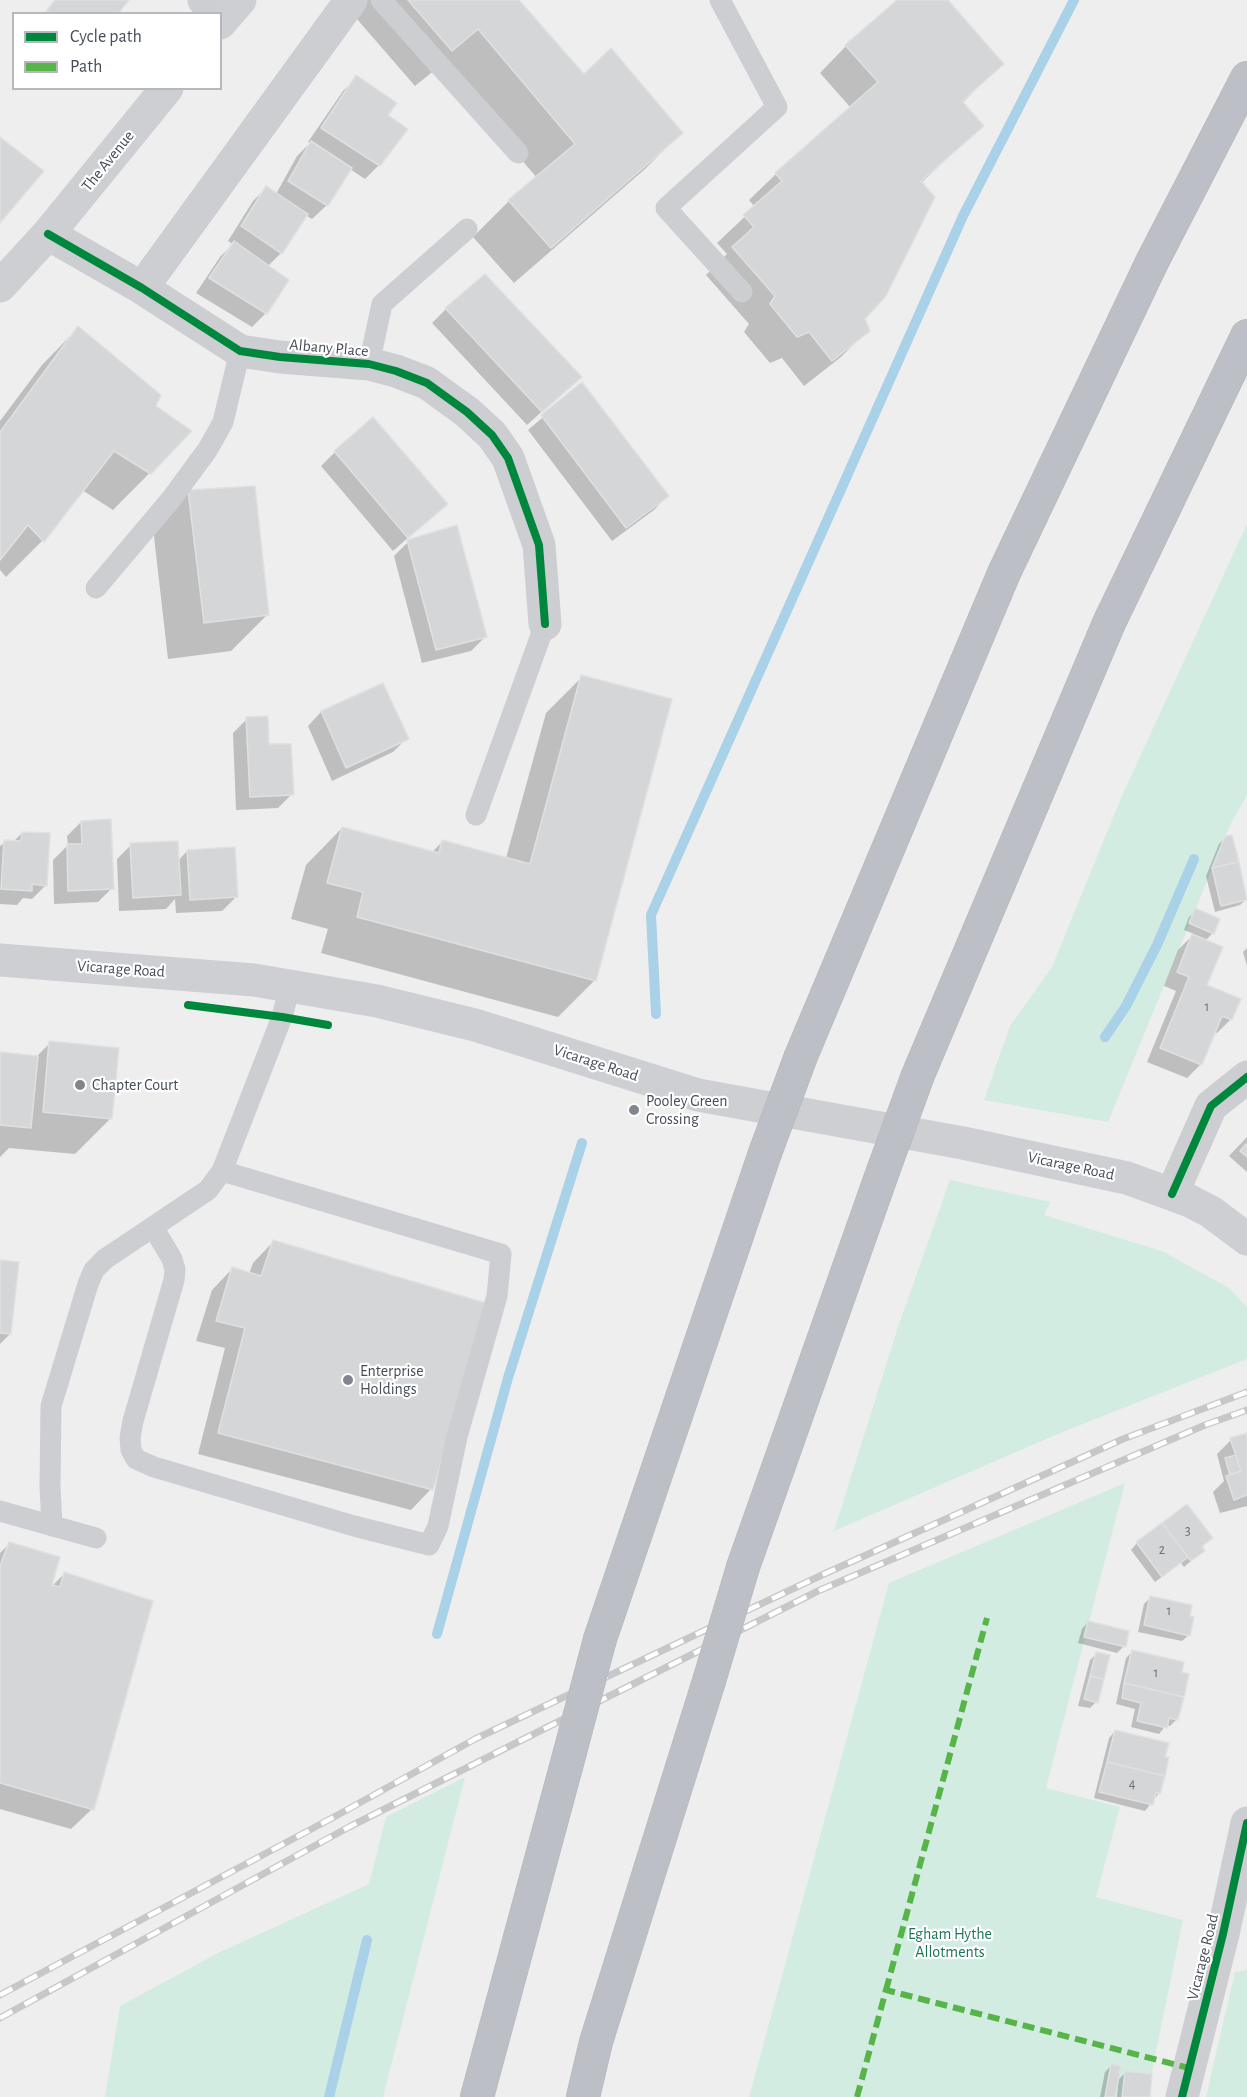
<!DOCTYPE html>
<html>
<head>
<meta charset="utf-8">
<style>
  body { margin:0 }
  #map { position:relative; width:1247px; height:2097px; overflow:hidden; background:#eee; font-family:"Alegreya Sans",sans-serif }
  canvas { display:block }
  .legend { position:absolute; left:12px; top:12px; width:210px; height:78px; box-sizing:border-box; background:#fff; border:2px solid #b5b8bd; margin:0; padding:8px 10px; list-style:none; font-size:18px; color:#464d59 }
  .legend li { display:flex; align-items:center; gap:12px; height:30px }
  .legend b { width:30px; border:2px solid #b5b8bd }
</style>
</head>
<body>
<div id="map">
<canvas width="1247" height="2097"></canvas>
<ul class="legend">
<li><b style="height:8px;background:#00873e"></b>Cycle path</li>
<li><b style="height:8px;background:#57b448"></b>Path</li>
</ul>
</div>
<script>
const ctx = document.querySelector('canvas').getContext('2d');
ctx.lineJoin = 'round';
function fillPath(path, color) { ctx.fillStyle = color; ctx.fill(path, 'evenodd'); }
const poly = rows => new Path2D(rows.map(r => 'M' + r).join(''));
function stroke(path, color, width, dash) { ctx.strokeStyle = color; ctx.lineWidth = width; ctx.lineCap = dash ? 'butt' : 'round'; ctx.setLineDash(dash || []); ctx.stroke(path); }
function drawText(font, color, halo, rows, align = 'center') {
  ctx.font = font + ' "Alegreya Sans",sans-serif'; ctx.lineWidth = 4.5; ctx.setLineDash([]); ctx.textBaseline = 'middle'; ctx.strokeStyle = halo; ctx.fillStyle = color; for (const [text, x, y, turn = 0] of rows) {
    ctx.save(); ctx.translate(x, y); ctx.rotate((+turn || 0) * Math.PI / 180); ctx.textAlign = isNaN(turn) ? turn : align; if (halo) ctx.strokeText(text, 0, 0); ctx.fillText(text, 0, 0); ctx.restore();
  }
}
fillPath(poly([
  [1247,524,1247,795,1230,825,1108,1122,984,1100,1010,1026,1052,967,1121,798],
  [950,1180,1050,1202,1044,1215,1162,1251,1229,1288,1247,1307,1247,1359,1060,1433,834,1531,898,1327],
  [1125,1483,1046,1788,1120,1807,1096,1897,1183,1920,1152,2071,1149,2097,749,2097,889,1583],
  [465,1777,383,2097,105,2097,120,2006,218,1953,369,1884,386,1817],
  [1247,1970,1247,2097,1206,2097,1235,1972]
]), '#d2ece1');
fillPath(poly([
  [361,0,517,0,584,76,681,133,645,169,514,283,473,237,509,201,537,178,441,65,415,86,350,11],
  [899,0,946,0,1002,64,962,103,982,126,921,183,863,319,868,330,841,357,804,386,782,358,770,363,744,332,749,324,706,275,727,254,717,243,755,207,749,200,776,174,851,108,820,73,846,46],
  [357,77,386,115,379,165,365,179,350,169,326,206,312,219,305,215,281,253,267,267,266,313,252,327,196,293,220,257,233,244,228,241,253,201,267,187,276,194,297,156,310,143,308,142,343,91],
  [446,309,580,377,527,425,432,323],
  [78,328,154,406,190,432,113,510,82,490,42,541,6,577,0,570,0,421,42,365],
  [582,384,667,496,654,510,612,541,528,430],
  [335,452,446,504,393,551,321,466],
  [189,491,267,615,231,651,168,659,153,528],
  [408,542,485,637,471,651,422,663,394,556],
  [582,677,595,980,558,1017,321,953,328,929,291,919,306,865,342,828,431,853,443,841,506,858,546,713],
  [382,685,407,738,393,752,332,781,308,726,321,712],
  [247,719,268,746,292,794,278,808,236,810,233,733],
  [81,822,112,888,98,902,54,904,53,860,68,845,67,836],
  [22,833,46,885,32,899,23,898,17,905,0,904,0,846,5,842,13,842],
  [1231,836,1247,899,1240,905,1215,912,1206,876,1219,844,1226,837],
  [131,845,178,861,187,851,236,897,222,911,176,913,175,899,166,909,119,911,117,859],
  [1196,910,1213,933,1205,941,1205,986,1231,1019,1217,1033,1214,1032,1201,1064,1187,1078,1147,1062,1176,991,1164,986,1178,950,1194,934,1184,930,1189,917],
  [1247,948,1247,966,1243,952],
  [50,1043,111,1118,75,1154,9,1148,0,1157,0,1053,36,1057],
  [1247,1137,1247,1172,1229,1156],
  [273,1242,431,1489,411,1510,198,1454,225,1348,196,1341,212,1290,232,1269,249,1274,253,1263],
  [0,1261,10,1334,0,1344],
  [1247,1434,1247,1506,1220,1513,1213,1492,1224,1481,1217,1454,1231,1440],
  [1211,1538,1201,1548,1203,1551,1196,1557,1184,1567,1181,1563,1155,1582,1131,1550,1137,1543],
  [10,1543,50,1588,64,1574,92,1809,71,1829,0,1809,0,1553],
  [1151,1597,1189,1635,1182,1641,1138,1632,1144,1604],
  [1088,1622,1124,1646,1117,1653,1078,1643,1082,1629],
  [1133,1651,1177,1719,1170,1726,1166,1725,1159,1734,1131,1727,1135,1709,1116,1704,1126,1658],
  [1097,1653,1096,1702,1090,1708,1078,1706,1090,1660],
  [1115,1731,1159,1793,1145,1811,1094,1798,1109,1738],
  [1111,2066,1116,2082,1125,2073,1148,2097,1117,2097,1118,2085,1116,2084,1113,2097,1100,2097,1105,2072]
]), '#0003');
stroke(poly([
  [656,1014,651,915,963,216,1074,0],
  [1105,1037,1126,1006,1157,945,1194,859],
  [437,1634,508,1378,582,1143],
  [329,2097,367,1940]
]), '#a9d1e8', 10);
const building = poly([
  [55,0,129,0,118,14,44,14,55,0],
  [408,0,519,0,584,74,611,48,683,133,551,248,508,200,575,144,478,29,452,51,408,0],
  [897,0,948,0,1004,64,962,101,984,126,921,181,935,197,886,296,865,319,870,331,832,361,809,332,797,337,770,304,775,296,732,247,754,227,743,215,782,181,775,173,878,82,845,45,897,0],
  [356,75,397,103,388,115,408,129,380,166,321,128,356,75],
  [0,137,44,171,0,223,0,137],
  [311,141,352,168,328,206,288,181,311,141],
  [266,186,308,214,282,254,241,226,266,186],
  [234,241,289,280,267,314,209,278,234,241],
  [485,274,582,377,542,412,445,308,485,274],
  [78,326,161,395,156,406,192,431,151,474,114,451,44,542,28,525,0,560,0,432,78,326],
  [582,382,669,496,626,528,541,415,582,382],
  [373,417,448,504,408,538,334,451,373,417],
  [255,486,269,615,204,623,188,490,255,486],
  [457,525,487,637,436,650,407,540,457,525],
  [581,675,672,699,596,981,357,917,363,892,327,883,342,827,439,853,442,840,530,864,581,675],
  [383,683,409,739,346,768,321,711,383,683],
  [268,716,269,744,291,744,294,795,250,797,246,717,268,716],
  [111,819,114,889,68,891,67,844,82,844,81,821,111,819],
  [22,832,50,833,47,886,32,884,32,891,1,889,4,840,21,841,22,832],
  [1232,835,1239,862,1212,868,1225,836,1232,835],
  [178,841,181,895,133,898,130,843,178,841],
  [235,847,238,897,190,900,187,850,235,847],
  [1239,862,1247,900,1221,906,1212,868,1239,862],
  [1195,908,1220,919,1214,934,1189,923,1195,908],
  [1192,934,1223,947,1207,985,1241,999,1232,1020,1222,1016,1202,1065,1160,1048,1189,977,1177,972,1192,934],
  [49,1041,119,1048,112,1119,43,1112,49,1041],
  [0,1052,38,1056,31,1128,0,1125,0,1052],
  [1246,1144,1247,1146,1247,1157,1240,1151,1246,1144],
  [273,1240,489,1304,433,1490,218,1433,245,1328,216,1321,232,1267,261,1276,273,1240],
  [0,1260,19,1262,11,1334,0,1333,0,1260],
  [1247,1433,1247,1495,1234,1500,1226,1476,1241,1471,1230,1438,1247,1433],
  [1236,1455,1241,1471,1230,1475,1225,1458,1236,1455],
  [1187,1504,1213,1538,1202,1546,1205,1551,1191,1561,1162,1523,1187,1504],
  [1162,1523,1188,1557,1162,1577,1136,1542,1162,1523],
  [9,1542,60,1557,52,1585,60,1587,64,1572,153,1601,94,1810,0,1783,0,1566,9,1542],
  [1150,1596,1192,1605,1190,1616,1194,1617,1190,1636,1144,1625,1150,1596],
  [1088,1621,1129,1631,1126,1647,1084,1637,1088,1621],
  [1132,1650,1184,1662,1182,1672,1189,1674,1184,1697,1124,1683,1132,1650],
  [1096,1652,1110,1655,1104,1679,1090,1676,1096,1652],
  [1090,1676,1104,1679,1098,1703,1084,1699,1090,1676],
  [1124,1683,1184,1697,1178,1720,1169,1718,1167,1728,1137,1721,1141,1703,1122,1698,1124,1683],
  [1115,1730,1169,1743,1165,1757,1169,1757,1165,1776,1107,1762,1115,1730],
  [1107,1762,1165,1776,1160,1794,1156,1792,1153,1805,1099,1792,1107,1762],
  [1111,2064,1121,2066,1115,2097,1105,2097,1111,2064],
  [1125,2071,1152,2074,1150,2097,1122,2097,1125,2071]
]);
fillPath(building, '#d5d6d8');
stroke(building, '#dfe0e1', 1.5);
const motorway = poly([
  [801,1056,1004,573,1152,262,1247,78],
  [918,1075,1109,623,1247,336],
  [743,1567,883,1171],
  [600,1639,765,1153],
  [477,2097,570,1752],
  [583,2097,596,2042,709,1681]
]);
stroke(motorway, '#b3b6bc', 34);
stroke(poly([
  [381,0,518,153],
  [720,0,777,107,666,208,742,292],
  [369,364,382,304,467,229],
  [96,588,172,498,208,449,223,422,240,351],
  [476,815,545,624],
  [153,1227,172,1259,175,1269,174,1280,133,1421,130,1438,131,1450,136,1459,154,1467,354,1526,429,1545,438,1526,457,1437,497,1296,501,1254,222,1171],
  [0,1511,96,1538],
  [52,1526,50,1486,51,1406,88,1284,94,1270,105,1259,208,1190,222,1171,282,1017,290,986]
]), '#ccced1', 21);
stroke(poly([
  [204,0,217,14],
  [48,234,142,288,240,351,280,357,369,364,396,371,427,383,467,412,492,435,508,458,539,545,545,624],
  [142,288,351,0],
  [1172,1194,1211,1106,1247,1077],
  [1182,2097,1223,1934,1247,1823]
]), '#ccced1', 33);
stroke(poly([
  [220,23,240,0],
  [0,286,48,234,167,88],
  [0,960,254,980,377,1001,475,1025,698,1095,963,1143,1127,1178,1190,1201,1211,1212,1247,1239]
]), '#cdcfd2', 33);
stroke(motorway, '#bcbfc5', 33);
const rail = poly([
  [0,1995,334,1817,475,1739,822,1575,1123,1439,1247,1392],
  [0,2018,349,1827,818,1591,1205,1425,1247,1410]
]);
stroke(rail, '#c5c7c9', 7);
stroke(rail, '#fff', 4.5, [14]);
const motorwayBridge = poly([
  [765,1153,801,1056],
  [883,1171,918,1075],
  [709,1681,743,1567],
  [570,1752,600,1639]
]);
stroke(motorwayBridge, '#b3b6bc', 34, []);
stroke(motorwayBridge, '#bcbfc5', 33);
stroke(poly([
  [886,1990,987,1618],
  [857,2097,886,1990,1189,2068]
]), '#57b448', 6, [12, 6]);
stroke(poly([
  [48,234,142,288,240,351,280,357,369,364,396,371,427,383,467,412,492,435,508,458,539,545,545,624],
  [188,1005,282,1017,328,1025],
  [1172,1194,1211,1106,1247,1077],
  [1182,2097,1223,1934,1247,1823]
]), '#00873e', 8);
for (const [x, y, r, color] of [
  [80,1085,6,"#81858d"],
  [634,1110,6,"#81858d"],
  [348,1380,6,"#81858d"]
]) { const dot = new Path2D(); dot.arc(x, y, r, 0, 2 * Math.PI); ctx.fillStyle = color; ctx.fill(dot); stroke(dot, '#fff', 2); }
drawText('14px', '#6b717a', null, [
  ["1",1207,1007],
  ["3",1188,1531],
  ["2",1162,1550],
  ["1",1169,1611],
  ["1",1156,1673],
  ["4",1132,1784]
]);
drawText('16px', '#464d59', '#fff', [
  ["The Avenue",108,161,-51],
  ["Albany Place",329,348,5],
  ["Vicarage Road",121,969,4],
  ["Vicarage Road",596,1063,18],
  ["Vicarage Road",1071,1166,12],
  ["Vicarage Road",1203,1957,-76]
]);
drawText('16px', '#464d59', '#fff', [
  ["Chapter Court",92,1085],
  ["Pooley Green",646,1101],
  ["Crossing",646,1119],
  ["Enterprise",360,1371],
  ["Holdings",360,1389]
], 'left');
drawText('16px', '#1b7657', '#fff', [
  ["Egham Hythe",950,1934],
  ["Allotments",950,1952]
]);
</script>
</body>
</html>
